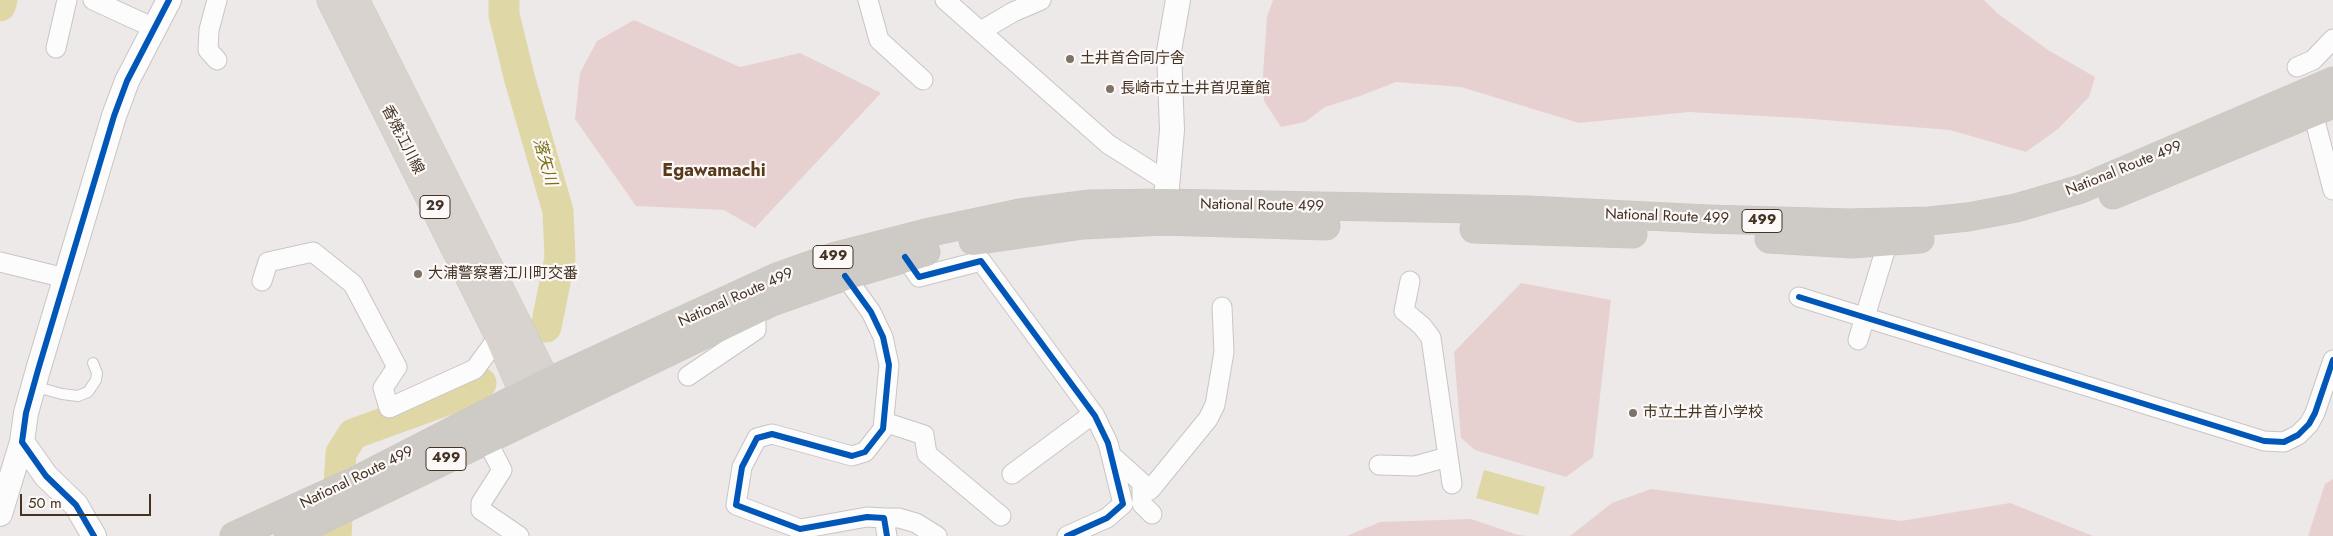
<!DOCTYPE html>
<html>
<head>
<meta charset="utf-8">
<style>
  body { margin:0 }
  #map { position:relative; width:2333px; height:536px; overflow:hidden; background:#ede9e8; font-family:Jost,sans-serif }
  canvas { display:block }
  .scale { position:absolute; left:20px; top:494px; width:131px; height:22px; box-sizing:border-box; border:2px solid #443222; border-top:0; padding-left:6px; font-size:15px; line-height:18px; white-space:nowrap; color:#443222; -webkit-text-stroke:4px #fbf8f7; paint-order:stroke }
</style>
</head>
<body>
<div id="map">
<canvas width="2333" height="536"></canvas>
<div class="scale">50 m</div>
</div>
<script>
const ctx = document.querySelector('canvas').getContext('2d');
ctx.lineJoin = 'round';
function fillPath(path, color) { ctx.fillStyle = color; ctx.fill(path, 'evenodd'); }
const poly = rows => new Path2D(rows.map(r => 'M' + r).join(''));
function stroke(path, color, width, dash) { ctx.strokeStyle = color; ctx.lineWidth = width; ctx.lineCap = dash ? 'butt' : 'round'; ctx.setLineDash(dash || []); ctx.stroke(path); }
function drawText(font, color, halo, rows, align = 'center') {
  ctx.font = font + ' Jost,"Noto Sans JP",sans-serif'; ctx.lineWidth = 4.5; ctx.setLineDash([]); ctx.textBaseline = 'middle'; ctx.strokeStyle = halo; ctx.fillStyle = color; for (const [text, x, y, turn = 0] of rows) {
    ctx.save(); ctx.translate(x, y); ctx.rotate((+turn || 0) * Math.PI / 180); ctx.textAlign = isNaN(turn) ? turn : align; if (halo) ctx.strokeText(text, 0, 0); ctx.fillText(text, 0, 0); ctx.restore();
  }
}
fillPath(poly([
  [1273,0,1984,0,1997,13,2048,50,2095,77,2089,97,2058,129,2026,152,1950,130,1800,118,1689,112,1579,123,1461,87,1396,82,1360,96,1325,107,1305,122,1281,127,1264,101,1263,74,1267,17],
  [634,20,740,67,800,53,881,93,755,228,724,210,636,206,575,119,580,73,597,41],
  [1521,283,1611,300,1593,457,1566,477,1475,450,1461,438,1454,352],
  [2333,479,2333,536,2308,536,2325,484],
  [1651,489,1901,521,2010,503,2093,536,1570,536,1612,503],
  [1471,519,1518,535,1528,536,1347,536,1380,522]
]), '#e7d1d0');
fillPath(poly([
  [1484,470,1545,487,1538,515,1476,498]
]), '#dfd8a6');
stroke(poly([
  [504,0,504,15,520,80,558,211,560,258,546,327],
  [0,6,2,0],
  [336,536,341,453,353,434,458,396,481,383]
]), '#dfd8a6', 31);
const service = poly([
  [33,386,62,394,78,396,88,392,96,380,97,373,93,363]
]);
const minor = poly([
  [93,0,154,28],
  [868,0,879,40,923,80],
  [945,0,1108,144,1168,182],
  [981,31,1013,12,1041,0],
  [56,48,67,0],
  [217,60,208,50,209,30,217,0],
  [2297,67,2313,60,2333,39],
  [2313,113,2333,190],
  [905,257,919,277,981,261,1095,416,1108,443,1123,504,1107,518,1067,536],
  [0,262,65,278],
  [845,276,871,312,883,337,889,365,883,429,865,452,852,456,772,434,757,438,742,467,736,505,800,529,867,517,884,518,887,536],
  [262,281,268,262,313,252,353,284,397,367,383,388,389,408,475,369,499,336],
  [1410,281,1404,311,1422,326,1431,338,1452,484],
  [1799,297,2264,441,2284,442,2298,435,2309,424,2315,413,2333,360],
  [1858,340,1888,241],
  [688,376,756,330,756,310],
  [884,422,924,435,927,454,1001,516],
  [486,439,502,470,481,503,481,510,519,536],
  [1111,455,1150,490,1208,419,1215,405,1224,352,1222,307],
  [1379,465,1415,466,1448,457],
  [1012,474,1093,414],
  [1142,483,1142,504,1152,514],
  [884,518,899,518,916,523,937,536]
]);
const tertiary = poly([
  [1164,221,1172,130,1169,51,1178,0],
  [0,514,22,442],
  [94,536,76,505,46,476,22,442,26,413,38,370,114,116,127,81,169,0]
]);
const primary = poly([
  [331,0,499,336,533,415],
  [355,0,557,403]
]);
const trunk = poly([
  [2113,195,2333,104],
  [1474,229,1633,234],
  [1769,239,1852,244,1920,239],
  [973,241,1083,225,1164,221,1326,226],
  [234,536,355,481,546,383,777,277,836,256,926,233,1020,213,1090,204,1165,203,1527,210,1707,219,1849,223,1929,221,1968,217,2016,208,2081,189,2333,81],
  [288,536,772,302,845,276,926,252]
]);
stroke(service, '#c9c5c3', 12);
stroke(minor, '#c9c5c3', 21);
stroke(tertiary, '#c9c5c3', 26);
stroke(primary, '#ccc6c2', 29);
stroke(trunk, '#ccc6c2', 29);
stroke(service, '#fcfcfc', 10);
stroke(minor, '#fcfcfc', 19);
stroke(tertiary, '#fcfcfc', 24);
stroke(primary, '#d8d3cf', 28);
stroke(trunk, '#cecac5', 28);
stroke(poly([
  [905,257,919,277,981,261,1095,416,1108,443,1123,504,1107,518,1067,536],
  [845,276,871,312,883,337,889,365,883,429,865,452,852,456,772,434,757,438,742,467,736,505,800,529,867,517,884,518,887,536],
  [1799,297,2264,441,2284,442,2298,435,2309,424,2315,413,2333,360],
  [94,536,76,505,46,476,22,442,26,413,38,370,114,116,127,81,169,0]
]), '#0057b8', 6);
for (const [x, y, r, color] of [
  [1070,59,5,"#7f7267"],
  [1110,89,5,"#7f7267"],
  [418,274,5,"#7f7267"],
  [1633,413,5,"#7f7267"]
]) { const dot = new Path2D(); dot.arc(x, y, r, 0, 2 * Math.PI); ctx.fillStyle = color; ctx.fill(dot); stroke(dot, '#fbf8f7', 2); }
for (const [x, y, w] of [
  [435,207,30],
  [1762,221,40],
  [833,257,40],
  [446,459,40]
]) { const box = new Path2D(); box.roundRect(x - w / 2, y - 11.5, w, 23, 4); ctx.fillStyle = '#fbf8f7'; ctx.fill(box); stroke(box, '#443222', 1); }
drawText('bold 14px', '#443222', null, [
  ["29",435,207],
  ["499",1762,221],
  ["499",833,257],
  ["499",446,459]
]);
drawText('15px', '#443222', '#fbf8f7', [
  ["土井首合同庁舎",1080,59],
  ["長崎市立土井首児童館",1120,89],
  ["大浦警察署江川町交番",428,274],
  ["市立土井首小学校",1643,413]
], 'left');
drawText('15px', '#443222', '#fbf8f7', [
  ["香焼江川線",402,140,63],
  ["National Route 499",2124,169,-22],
  ["National Route 499",1262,206,1],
  ["National Route 499",1667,217,2],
  ["National Route 499",736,298,-24],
  ["National Route 499",357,478,-26]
]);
drawText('italic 16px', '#7b7015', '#fbf8f7', [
  ["落矢川",544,162,74]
]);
drawText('bold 18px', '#58391b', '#fbf8f7', [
  ["Egawamachi",714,172]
]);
</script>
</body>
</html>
